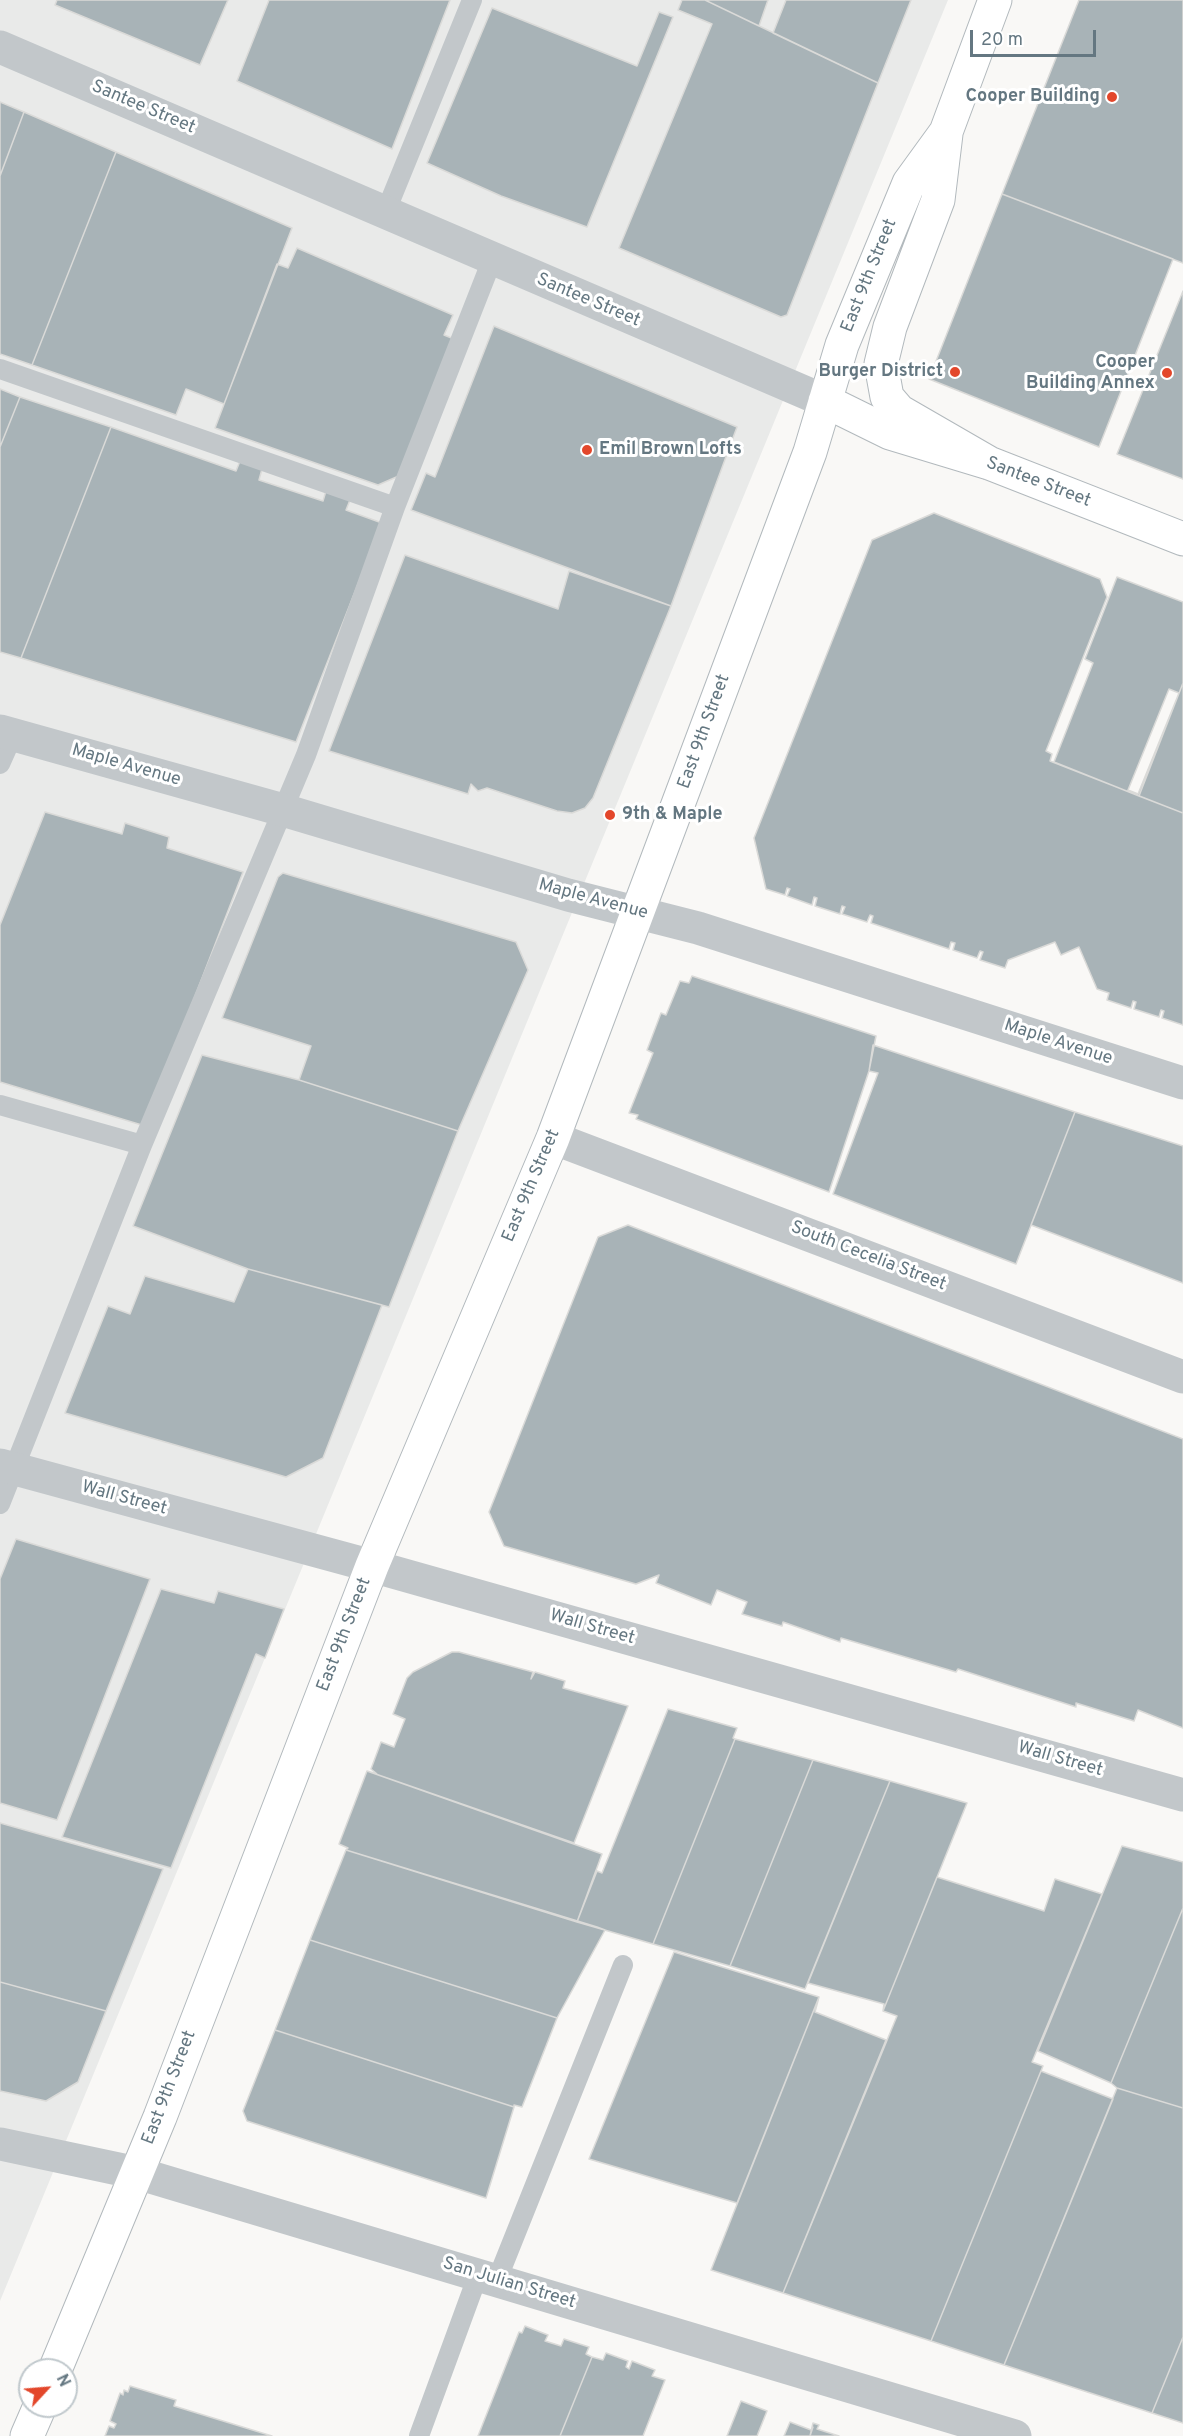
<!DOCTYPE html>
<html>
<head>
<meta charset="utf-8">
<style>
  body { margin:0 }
  #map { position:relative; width:1183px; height:2436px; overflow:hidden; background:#f9f8f6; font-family:Overpass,sans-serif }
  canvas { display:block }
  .north { position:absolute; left:18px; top:2358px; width:60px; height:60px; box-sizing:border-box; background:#fff; border:2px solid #c1c9cd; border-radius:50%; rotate:64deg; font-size:16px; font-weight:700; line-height:24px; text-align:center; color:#647781 }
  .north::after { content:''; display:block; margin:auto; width:21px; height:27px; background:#e3472b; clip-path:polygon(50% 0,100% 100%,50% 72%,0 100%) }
  .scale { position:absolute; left:970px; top:30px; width:126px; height:27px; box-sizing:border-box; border:3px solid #647781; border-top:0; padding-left:8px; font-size:18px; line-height:21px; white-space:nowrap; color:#647781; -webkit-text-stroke:4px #fff; paint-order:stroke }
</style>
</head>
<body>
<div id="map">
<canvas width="1183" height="2436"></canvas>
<div class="north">N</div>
<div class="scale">20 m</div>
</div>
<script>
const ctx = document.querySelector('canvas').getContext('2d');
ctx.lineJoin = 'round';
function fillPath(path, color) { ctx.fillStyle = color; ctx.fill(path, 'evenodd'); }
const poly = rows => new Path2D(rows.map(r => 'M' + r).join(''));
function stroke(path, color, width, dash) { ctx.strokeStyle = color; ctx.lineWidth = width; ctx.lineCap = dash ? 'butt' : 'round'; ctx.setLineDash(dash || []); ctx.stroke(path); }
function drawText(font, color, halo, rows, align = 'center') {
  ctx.font = font + ' Overpass,sans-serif'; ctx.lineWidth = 6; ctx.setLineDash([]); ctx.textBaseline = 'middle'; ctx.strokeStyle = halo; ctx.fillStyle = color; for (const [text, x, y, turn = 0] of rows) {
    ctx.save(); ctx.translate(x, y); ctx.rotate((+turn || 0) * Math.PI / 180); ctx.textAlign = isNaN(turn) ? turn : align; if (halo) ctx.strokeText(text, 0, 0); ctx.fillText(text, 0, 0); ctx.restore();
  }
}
fillPath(poly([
  [0,0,948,0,0,2301]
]), '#e9eae9');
const building = poly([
  [57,0,228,0,200,65,55,5,57,0],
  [269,0,450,0,392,149,237,81,269,0],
  [682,0,705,0,878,83,787,315,781,317,619,248,712,24,678,10,682,0],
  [705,0,768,0,759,26,705,0],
  [786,0,911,0,878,83,773,33,786,0],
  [1079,0,1183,0,1183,263,1002,194,1079,0],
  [492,8,637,66,659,12,673,17,587,227,501,196,427,163,492,8],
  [0,102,24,112,0,176,0,102],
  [24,112,116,152,32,365,0,354,0,176,24,112],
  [116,152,292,228,224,404,186,389,176,415,32,365,116,152],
  [1002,194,1173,259,1099,447,929,379,1002,194],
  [297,248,453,315,444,335,454,339,401,475,378,485,215,428,277,264,288,268,297,248],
  [1183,291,1183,479,1117,454,1183,291],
  [494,326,737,427,671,606,411,510,426,473,435,477,494,326],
  [0,389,20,397,0,447,0,389],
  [20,397,111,427,21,658,0,652,0,447,20,397],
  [111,427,236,471,240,461,262,469,259,480,323,501,326,491,350,500,346,510,382,523,296,742,21,658,111,427],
  [934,513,1100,579,1107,597,1046,751,1052,754,1050,761,1183,813,1183,1025,1162,1018,1164,1011,1161,1010,1159,1017,1134,1009,1136,1002,1133,1001,1131,1008,1107,1000,1109,993,1097,989,1079,947,1061,955,1055,942,1008,960,1005,968,980,960,983,952,980,951,977,958,953,950,955,943,951,942,949,949,871,923,873,916,870,915,867,922,842,914,845,907,842,906,840,914,815,906,817,898,814,897,812,905,787,896,790,889,787,888,785,895,766,889,754,838,872,540,934,513],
  [405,555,558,609,569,571,671,606,593,798,585,808,572,813,557,811,487,788,478,791,471,784,468,794,329,751,405,555],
  [1117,577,1183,602,1183,683,1139,796,1054,762,1093,663,1085,659,1117,577],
  [1169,689,1179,693,1138,794,1128,790,1169,689],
  [1183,683,1183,813,1139,796,1183,683],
  [45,812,122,834,125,823,169,837,167,848,243,872,145,1126,0,1082,0,925,45,812],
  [283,873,516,942,528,970,458,1131,299,1080,311,1046,222,1018,278,877,283,873],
  [692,976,876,1036,869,1071,829,1192,636,1119,638,1115,629,1113,653,1053,647,1050,661,1013,666,1015,680,981,689,983,692,976],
  [873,1045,1075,1112,1016,1264,833,1194,878,1073,869,1071,873,1045],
  [202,1055,299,1080,458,1131,389,1307,248,1269,133,1226,202,1055],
  [1075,1112,1183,1146,1183,1283,1031,1225,1075,1112],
  [628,1225,1183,1439,1183,1728,1138,1710,1134,1721,1076,1703,1076,1707,958,1669,956,1672,841,1638,840,1642,783,1622,782,1626,742,1614,747,1602,717,1590,711,1605,656,1583,659,1575,636,1584,504,1546,489,1512,598,1237,628,1225],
  [248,1269,382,1305,323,1458,286,1477,65,1413,108,1306,130,1314,145,1276,234,1302,248,1269],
  [16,1539,150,1579,57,1820,0,1803,0,1579,16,1539],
  [161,1589,214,1603,218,1591,284,1609,265,1658,256,1654,171,1868,62,1837,161,1589],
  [452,1652,459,1652,533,1672,531,1679,535,1672,565,1681,563,1688,628,1706,574,1843,367,1771,377,1774,371,1769,381,1742,394,1747,405,1719,393,1714,407,1678,413,1672,452,1652],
  [668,1709,737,1728,733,1738,735,1739,653,1944,577,1922,597,1871,602,1873,668,1709],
  [735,1739,813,1760,730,1966,653,1944,735,1739],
  [813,1760,890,1781,805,1989,730,1966,813,1760],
  [367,1771,602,1854,577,1922,346,1850,348,1848,339,1844,367,1771],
  [890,1781,967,1803,883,2011,884,2004,808,1983,890,1781],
  [0,1823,163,1869,106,2011,0,1982,0,1823],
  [1122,1846,1183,1862,1183,1908,1111,2083,1038,2051,1122,1846],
  [346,1850,597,1927,605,1930,557,2018,310,1940,346,1850],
  [937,1877,1044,1911,1055,1879,1102,1894,1032,2062,1043,2066,931,2341,783,2293,897,2016,883,2011,937,1877],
  [1183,1908,1183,2108,1117,2088,1111,2083,1183,1908],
  [310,1940,557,2018,522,2107,514,2105,514,2107,275,2030,310,1940],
  [674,1952,819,1997,737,2203,589,2159,674,1952],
  [0,1982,106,2011,78,2082,46,2101,0,2091,0,1982],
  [819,1997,815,2012,886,2040,783,2293,711,2270,819,1997],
  [275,2030,514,2107,486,2198,247,2121,243,2111,275,2030],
  [1041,2071,1113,2099,1004,2365,931,2341,1041,2071],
  [1117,2088,1183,2108,1183,2337,1152,2413,1004,2365,1117,2088],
  [525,2326,548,2335,545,2341,561,2346,564,2339,589,2347,586,2354,592,2357,560,2436,478,2436,519,2332,522,2333,525,2326],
  [1183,2337,1183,2423,1152,2413,1183,2337],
  [606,2353,628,2361,626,2367,629,2369,632,2361,655,2370,652,2376,665,2380,643,2436,560,2436,592,2357,603,2360,606,2353],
  [130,2386,176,2400,174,2406,272,2436,105,2436,109,2426,114,2428,116,2424,110,2421,120,2393,123,2395,124,2390,128,2392,130,2386],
  [741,2401,767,2411,757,2436,727,2436,741,2401],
  [790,2422,811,2430,813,2427,810,2436,784,2436,790,2422],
  [813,2423,819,2425,817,2429,839,2436,810,2436,813,2423]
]);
fillPath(building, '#a8b3b7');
stroke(building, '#dadad8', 1.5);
const secondary = poly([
  [946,134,938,200,890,327,881,364,887,397,899,411,989,463],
  [825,401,890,433,989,463,1183,539],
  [55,2370,160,2117,372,1566,553,1138,810,452,842,345,909,183,946,132,995,0],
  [27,2436,40,2406]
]);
stroke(secondary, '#b2b9bd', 35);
stroke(poly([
  [386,211,472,0],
  [0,369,395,507],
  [0,764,13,735],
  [0,1105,142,1145],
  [0,1504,142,1145,306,755,395,507,492,260],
  [497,2280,623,1965],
  [419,2436,478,2275]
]), '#c2c7ca', 20);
stroke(poly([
  [553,1138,1183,1377],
  [0,2144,137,2173,1015,2436]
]), '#c2c7ca', 33);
stroke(poly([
  [0,47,825,401],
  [0,731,283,810,568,895,698,928,1183,1083],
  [0,1465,372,1566,1183,1795]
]), '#c2c7ca', 33);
stroke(secondary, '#fff', 33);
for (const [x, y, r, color] of [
  [1112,97,6,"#e3472b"],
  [955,372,6,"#e3472b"],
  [1167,373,6,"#e3472b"],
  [587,450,6,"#e3472b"],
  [610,815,6,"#e3472b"]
]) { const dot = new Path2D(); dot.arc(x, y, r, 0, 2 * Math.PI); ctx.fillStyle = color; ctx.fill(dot); stroke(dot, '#fff', 2); }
drawText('bold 18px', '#647781', '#fff', [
  ["Cooper Building",1100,97],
  ["Cooper",1155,363],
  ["Building Annex",1155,384],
  ["Burger District",943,372],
  ["Emil Brown Lofts",599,450,"left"],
  ["9th & Maple",622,815,"left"]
], 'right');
drawText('18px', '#647781', '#fff', [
  ["Santee Street",143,108,23],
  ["East 9th Street",870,276,-68],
  ["Santee Street",588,301,23],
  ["Santee Street",1038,483,21],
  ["East 9th Street",705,732,-70],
  ["Maple Avenue",126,766,16],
  ["Maple Avenue",593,900,15],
  ["Maple Avenue",1058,1043,18],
  ["East 9th Street",532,1186,-67],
  ["South Cecelia Street",868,1257,21],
  ["Wall Street",124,1499,15],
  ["Wall Street",592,1628,16],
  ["East 9th Street",345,1635,-69],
  ["Wall Street",1060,1760,16],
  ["East 9th Street",170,2088,-69],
  ["San Julian Street",509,2284,17]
]);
</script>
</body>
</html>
